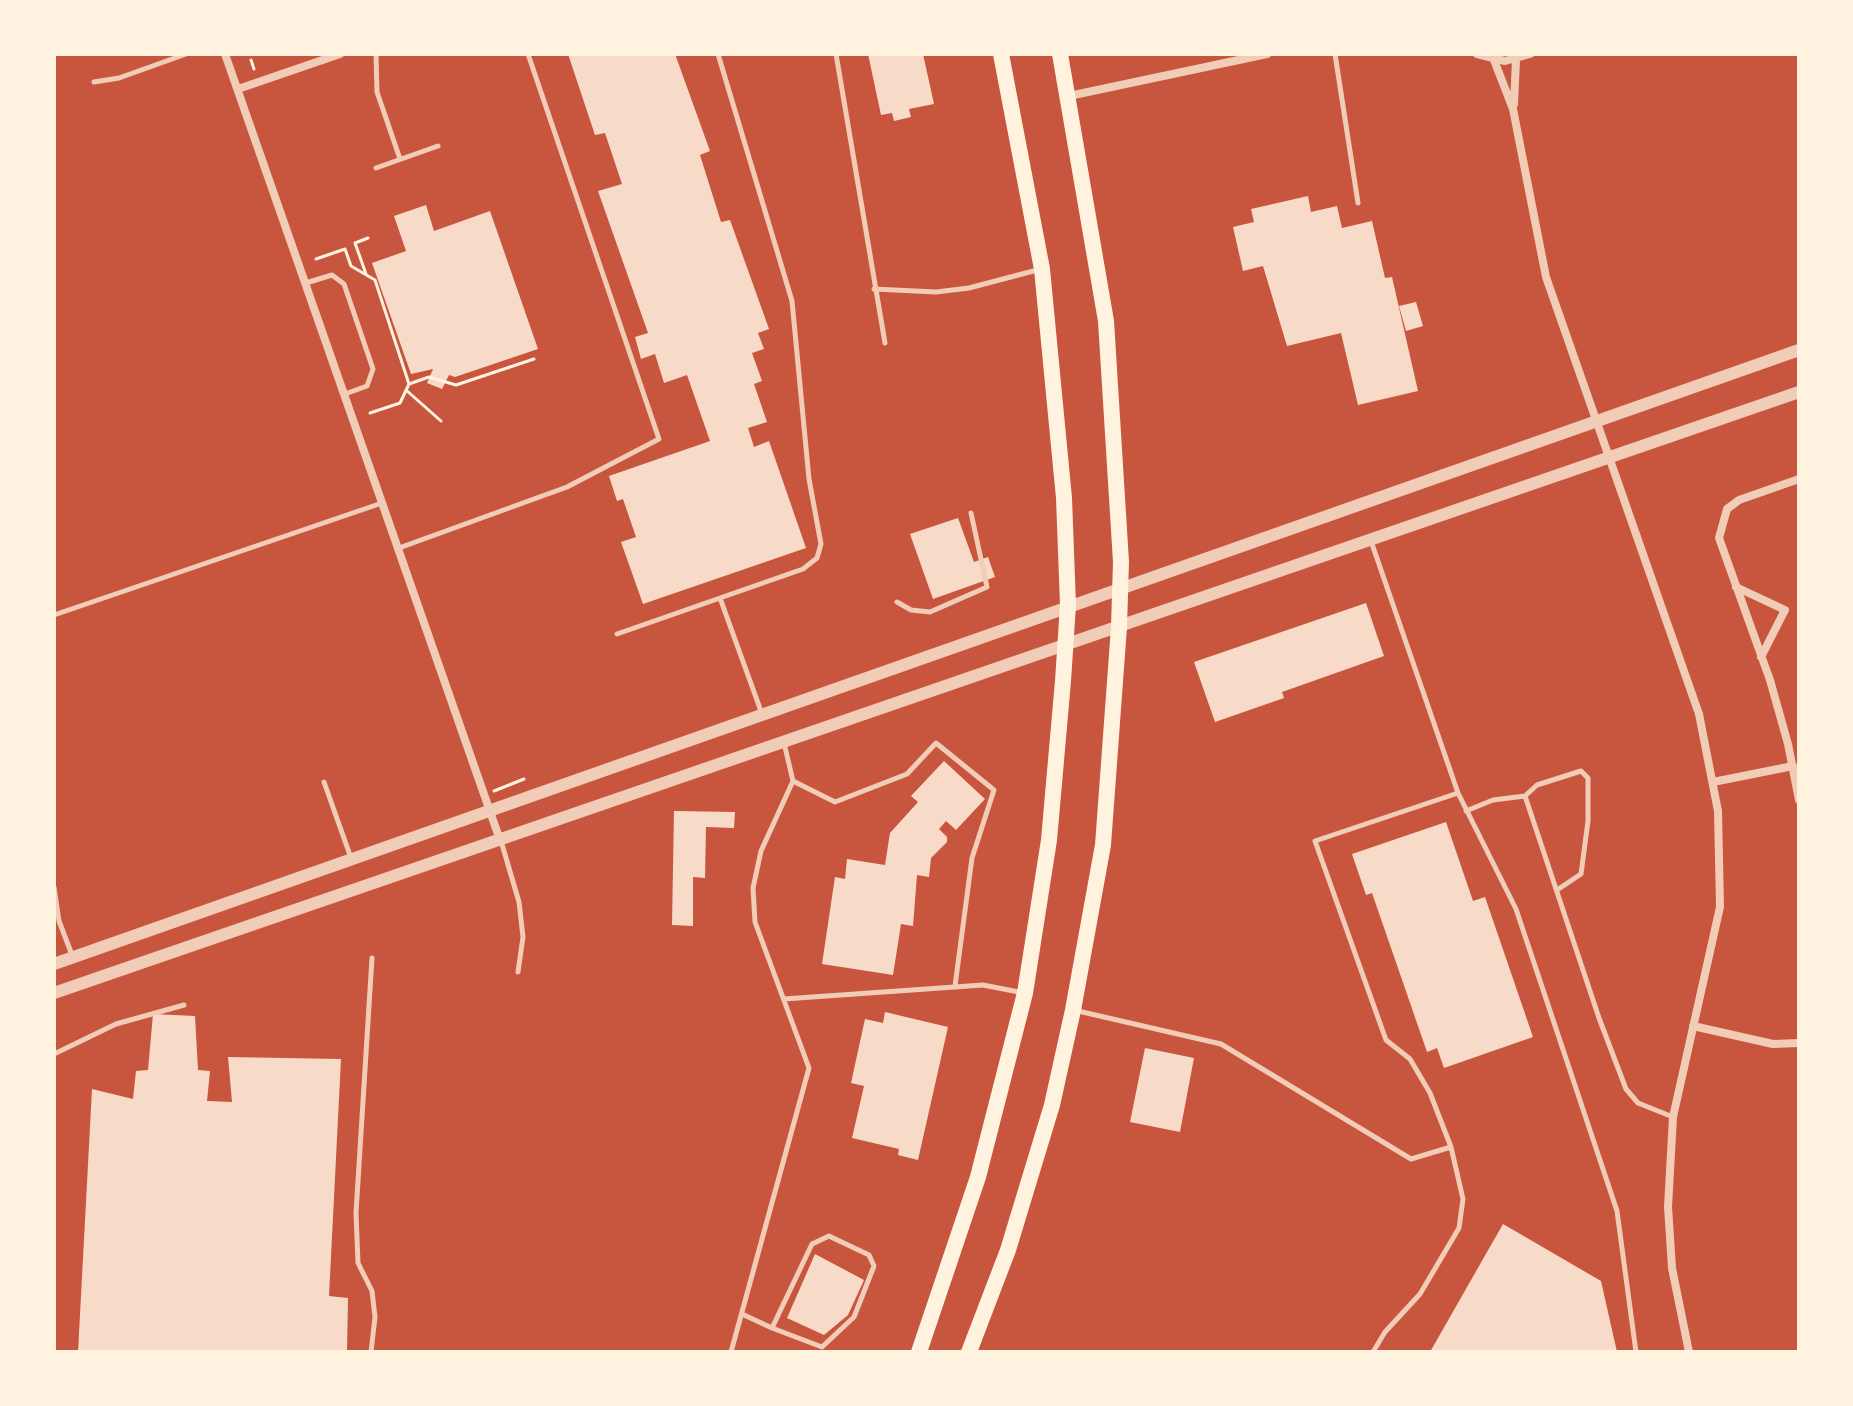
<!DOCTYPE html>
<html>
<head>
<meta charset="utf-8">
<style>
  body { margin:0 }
  #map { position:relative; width:1853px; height:1406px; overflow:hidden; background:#c8553d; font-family:"Archivo Narrow",sans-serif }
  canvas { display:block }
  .frame { position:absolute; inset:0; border:56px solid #fff3e0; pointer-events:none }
</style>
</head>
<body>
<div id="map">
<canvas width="1853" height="1406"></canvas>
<div class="frame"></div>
</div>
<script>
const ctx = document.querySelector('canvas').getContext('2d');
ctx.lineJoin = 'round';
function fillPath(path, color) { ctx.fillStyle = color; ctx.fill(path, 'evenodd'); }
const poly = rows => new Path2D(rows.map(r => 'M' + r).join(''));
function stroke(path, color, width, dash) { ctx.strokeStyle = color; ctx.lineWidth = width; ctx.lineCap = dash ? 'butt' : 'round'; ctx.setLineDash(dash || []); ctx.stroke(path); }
fillPath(poly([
  [568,54,675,54,710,151,700,155,721,222,730,220,769,329,758,333,764,349,752,353,762,381,754,384,767,422,748,428,754,447,769,441,806,548,643,604,621,542,636,537,623,499,617,501,609,476,710,441,687,375,664,383,655,354,641,359,635,337,648,333,598,191,622,184,605,133,595,135],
  [868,54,923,54,934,104,909,109,911,117,894,121,892,113,881,115],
  [1308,196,1311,212,1337,206,1342,228,1372,221,1385,278,1392,277,1418,391,1358,405,1341,333,1287,346,1263,266,1243,271,1233,227,1254,222,1251,209],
  [426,205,434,231,490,211,538,349,455,377,449,375,442,389,427,383,433,369,411,374,372,263,406,251,394,216],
  [1416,302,1423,326,1406,331,1399,306],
  [958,518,974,562,988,557,995,577,933,599,910,534],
  [1366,603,1384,656,1282,692,1284,698,1215,722,1194,662],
  [944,761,985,799,956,830,946,821,939,829,947,837,947,842,931,858,929,877,917,875,913,926,901,924,893,975,822,964,835,877,845,879,847,859,885,865,890,833,918,802,911,796],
  [674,811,735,812,734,828,706,827,705,878,693,877,693,926,672,925],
  [1446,822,1473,901,1485,897,1533,1037,1444,1068,1437,1048,1427,1052,1372,893,1366,895,1352,854],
  [885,1012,948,1027,918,1160,898,1155,899,1149,852,1138,864,1086,851,1083,865,1019,883,1023],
  [153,1014,195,1016,198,1070,210,1071,207,1101,232,1102,228,1057,341,1059,329,1296,348,1298,347,1352,78,1352,92,1089,133,1099,136,1071,148,1070],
  [1145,1048,1194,1058,1180,1132,1130,1122],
  [1503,1224,1601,1281,1617,1352,1430,1352],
  [815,1254,864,1280,848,1315,824,1335,787,1318]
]), '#f7dbc8');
stroke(poly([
  [251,60,254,69],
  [316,259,345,249,351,266,375,280,409,384],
  [366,274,355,243,368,238],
  [406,390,441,421],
  [370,413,400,403,409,384,429,377,456,385,534,359],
  [494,791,524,779]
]), '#fff3e0', 3);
stroke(poly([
  [376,54,377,92,400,159],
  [836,54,885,343],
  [1335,54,1358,203],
  [94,82,119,78,186,54],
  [376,168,438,146],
  [306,283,332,275,344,284,373,369,367,386,345,394],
  [874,289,936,292,969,288,1041,269],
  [1371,541,1458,793],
  [399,548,567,487,659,439,528,54],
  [720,598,762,714],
  [897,602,911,610,930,612,987,587,971,513],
  [54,615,382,503],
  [617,634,803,569,817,558,821,544,809,479,792,301,718,54],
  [793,781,835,802,907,774,936,743,994,790,972,858,955,986],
  [324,782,351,858],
  [1466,811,1493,800,1525,796],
  [501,841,519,902,523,937,518,972],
  [54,887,59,921,72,955],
  [1557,890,1581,874,1588,821,1588,778,1581,771,1537,785,1525,796,1599,1018,1626,1089,1638,1103,1673,1117],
  [784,999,983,985,1024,993],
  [1078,1011,1221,1044,1411,1159,1451,1147,1430,1093,1410,1059,1386,1040,1315,841,1458,793,1516,909,1617,1211,1636,1352],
  [54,1054,116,1024,184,1005],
  [742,1314,772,1328,822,1347,854,1317,874,1266,869,1255,829,1236,812,1244,772,1328],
  [371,1352,375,1317,372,1291,358,1263,356,1213,372,958],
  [731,1352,809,1068,755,922,753,888,761,851,793,781,784,743],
  [1373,1352,1385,1332,1420,1294,1459,1228,1463,1199,1451,1147]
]), '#f1ccb7', 5);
stroke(poly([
  [225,54,500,840],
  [1477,54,1505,61,1530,54],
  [1494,60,1513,109,1546,277,1699,714,1718,811,1720,907,1673,1117,1668,1207,1672,1268,1689,1352],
  [238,89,340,54],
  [1069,96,1267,54],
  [1514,104,1516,60],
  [1799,479,1739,500,1727,509,1719,538,1770,680,1788,744,1799,800],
  [1736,587,1785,610,1761,657],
  [1713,782,1793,766],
  [1693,1026,1773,1044,1799,1043]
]), '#f1ccb7', 8);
stroke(poly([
  [54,964,1799,350],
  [54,993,1799,392]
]), '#f1ccb7', 12);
stroke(poly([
  [919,1352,978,1177,1025,993,1049,840,1063,681,1068,605,1064,498,1042,269,1001,54],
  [969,1352,1008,1250,1052,1105,1073,1010,1103,845,1119,627,1121,562,1106,321,1060,54]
]), '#fff3e0', 16);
</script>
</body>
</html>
